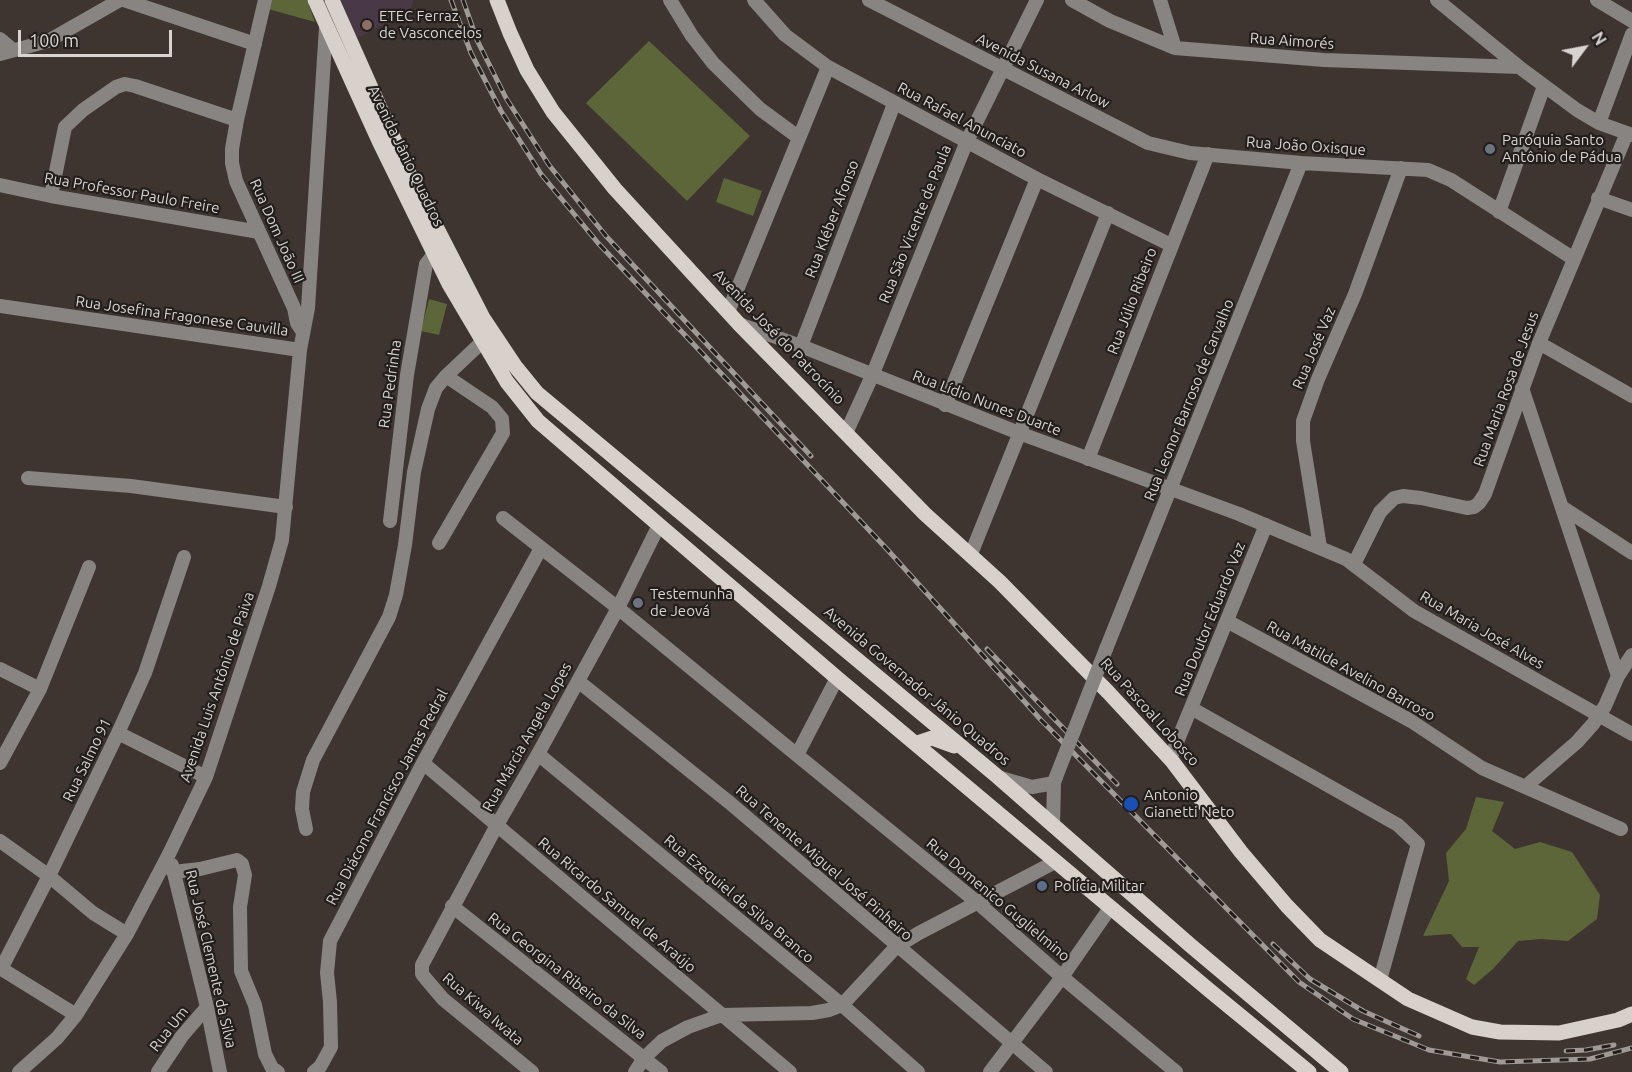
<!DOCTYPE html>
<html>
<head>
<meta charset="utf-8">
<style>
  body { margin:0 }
  #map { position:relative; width:1632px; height:1072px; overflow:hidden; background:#3e3531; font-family:Ubuntu,sans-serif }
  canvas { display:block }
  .north { position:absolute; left:1554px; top:18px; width:60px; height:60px; -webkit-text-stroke:4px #221e1c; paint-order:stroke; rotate:58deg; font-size:16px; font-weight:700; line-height:24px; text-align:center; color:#d9d4d1 }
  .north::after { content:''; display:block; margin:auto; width:21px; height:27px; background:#d9d4d1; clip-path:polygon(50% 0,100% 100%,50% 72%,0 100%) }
  .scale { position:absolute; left:18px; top:30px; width:154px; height:27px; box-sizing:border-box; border:3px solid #d9d4d1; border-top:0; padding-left:8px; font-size:18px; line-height:21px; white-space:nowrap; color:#d9d4d1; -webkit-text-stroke:4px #221e1c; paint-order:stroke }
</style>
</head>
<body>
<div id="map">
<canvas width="1632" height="1072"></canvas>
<div class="north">N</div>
<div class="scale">100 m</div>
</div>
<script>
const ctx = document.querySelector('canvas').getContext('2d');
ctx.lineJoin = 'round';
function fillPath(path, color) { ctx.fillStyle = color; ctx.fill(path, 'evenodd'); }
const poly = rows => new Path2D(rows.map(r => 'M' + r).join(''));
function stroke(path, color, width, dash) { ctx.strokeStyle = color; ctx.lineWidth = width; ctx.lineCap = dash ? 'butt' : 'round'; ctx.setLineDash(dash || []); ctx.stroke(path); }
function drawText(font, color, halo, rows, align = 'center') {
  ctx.font = font + ' Ubuntu,sans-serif'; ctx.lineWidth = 4.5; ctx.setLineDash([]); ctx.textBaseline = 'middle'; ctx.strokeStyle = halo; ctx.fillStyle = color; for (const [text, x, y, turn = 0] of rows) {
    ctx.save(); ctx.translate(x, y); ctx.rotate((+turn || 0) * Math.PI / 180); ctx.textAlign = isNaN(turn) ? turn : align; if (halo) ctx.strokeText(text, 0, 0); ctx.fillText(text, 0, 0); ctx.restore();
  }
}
fillPath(poly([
  [341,0,414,0,409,12,357,38]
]), '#493946');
fillPath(poly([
  [270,0,307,0,315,22,268,9],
  [649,41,750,136,687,201,586,103],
  [724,178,762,191,753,216,716,202],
  [429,299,447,304,439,335,421,331],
  [1476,797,1504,802,1492,831,1515,849,1540,842,1572,852,1600,895,1597,919,1568,941,1541,939,1518,941,1493,969,1474,985,1466,979,1479,947,1462,947,1451,934,1423,936,1449,881,1446,853,1466,829]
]), '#5d6638');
stroke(poly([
  [124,0,255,44],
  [265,0,237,120,232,149,232,163,236,181,294,308,297,323,303,332],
  [670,0,692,36,713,63,760,109,798,137],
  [754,0,785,35,828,67,1037,179,1171,245],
  [869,0,1148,143,1190,153,1301,163,1428,170,1451,180,1574,259],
  [1072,0,1110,21,1175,48,1324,60,1519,67],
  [1160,0,1175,48],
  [1437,0,1519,67,1577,110,1599,123,1632,135],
  [1597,0,1632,21],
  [0,39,13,50],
  [0,54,48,41,120,0],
  [1599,123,1632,34],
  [0,185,51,196,259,232],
  [51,196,65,127,83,110,116,87,125,84,135,86,237,120],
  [1598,198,1632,210],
  [1499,212,1544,86],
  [0,306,300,350],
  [728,312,828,67],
  [739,324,801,346,1019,433,1239,514,1346,559,1414,611,1632,734],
  [1539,343,1632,396],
  [801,346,894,104],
  [1522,388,1618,676,1605,706,1593,724,1577,742,1525,787],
  [945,405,1037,179],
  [846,433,872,376,967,141,1037,0],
  [1088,459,1208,154],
  [28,478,131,486,286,507],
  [1562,507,1632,553],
  [503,518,618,608,797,755,978,903,1062,977,1176,1072],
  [390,521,407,375,426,264,434,254],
  [439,543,503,433,502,419,492,407,446,376],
  [1320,547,1303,441,1303,421,1318,379,1355,294,1401,168],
  [971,554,1108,213],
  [1354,564,1380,512,1394,498,1403,496,1421,498,1467,508,1474,507,1479,503,1485,494,1539,343,1627,133],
  [1227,621,1411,721,1482,768,1621,829],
  [1106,649,1301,163],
  [0,669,40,689],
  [1618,676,1632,655],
  [578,681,730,803,1046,1072],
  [1191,708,1398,825,1418,844,1380,980],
  [118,733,206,777],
  [538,754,842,1005,918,1072],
  [797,755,837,678],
  [1170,759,1266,525],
  [0,763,40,689,89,567],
  [423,763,790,1072],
  [1001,778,1032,787,1054,783],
  [1053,826,1054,783,1056,777],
  [306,829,302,809,303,792,313,760,389,617,396,595,405,545,414,472,428,409,436,388,446,376,482,342],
  [0,841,49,876,93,913,127,934],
  [172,865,207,1007,220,1072],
  [173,872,200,869,237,860,242,864,245,875,240,907,241,971,255,1005,265,1054,272,1068,278,1072],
  [452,906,661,1072],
  [0,968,76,1015],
  [1,969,49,876,118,733,145,673,184,557],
  [19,1072,57,1038,76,1015,127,934,169,854,206,777,269,586,282,540,300,350,308,308,326,27],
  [158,1072,182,1036,207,1007],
  [314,1072,320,1067,331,1047,330,1002,327,973,330,941,423,763,541,548],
  [532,1072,443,999,426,979,422,974,422,965,497,825,538,754,618,608,659,525],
  [635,1072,644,1058,662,1041,688,1027,722,1015,812,1013,829,1010,842,1005,896,947,919,933,1055,862],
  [990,1072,1062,977,1110,908]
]), '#888481', 14);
stroke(poly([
  [315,0,379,141,449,284,507,382,538,421,837,678,1209,990,1309,1072],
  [332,0,412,180,483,318,515,366,537,393,998,777,1190,945,1341,1072],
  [497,0,510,33,527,70,553,112,615,189,739,324,925,514,1000,582,1108,692,1172,761,1241,852,1287,906,1320,940,1408,999,1472,1027,1500,1032,1559,1033,1618,1020,1632,1014],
  [917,743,932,738,954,746]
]), '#d8d0ca', 15);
const rail = poly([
  [451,0,471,53,501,111,541,174,598,243,885,547,1041,720,1299,982,1353,1019,1429,1050,1500,1062,1590,1059,1632,1048],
  [463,0,477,40,506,98,549,165,606,236,811,456],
  [987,649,1117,784],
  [1273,944,1310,979,1363,1011,1419,1036],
  [1566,1051,1586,1050,1614,1045]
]);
stroke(rail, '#a09a96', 5);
stroke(rail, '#221e1c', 3, [9]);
stroke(poly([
  [1056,777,1106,649]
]), '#888481', 14);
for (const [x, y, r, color] of [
  [367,25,6,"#8d6e63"],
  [1490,149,6,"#6b7280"],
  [638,603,6,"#6b7280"],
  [1131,804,8,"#1a4fb4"],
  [1042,886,6,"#5c6f8a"]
]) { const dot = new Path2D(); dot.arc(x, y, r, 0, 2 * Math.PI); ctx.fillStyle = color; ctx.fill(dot); stroke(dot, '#221e1c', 2); }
drawText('15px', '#d9d4d1', '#221e1c', [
  ["ETEC Ferraz",379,16],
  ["de Vasconcelos",379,33],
  ["Paróquia Santo",1502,140],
  ["Antônio de Pádua",1502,157],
  ["Testemunha",650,594],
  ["de Jeová",650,611],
  ["Antonio",1144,795],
  ["Gianetti Neto",1144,812],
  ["Polícia Militar",1054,886]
], 'left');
drawText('15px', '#d9d4d1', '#221e1c', [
  ["Rua Aimorés",1292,41,4],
  ["Avenida Susana Arlow",1043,71,27],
  ["Rua Rafael Anunciato",962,120,28],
  ["Rua João Oxisque",1306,146,4],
  ["Avenida Jânio Quadros",406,156,64],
  ["Rua Professor Paulo Freire",132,193,10],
  ["Rua Kléber Afonso",832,219,-69],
  ["Rua São Vicente de Paula",915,224,-68],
  ["Rua Dom João III",277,231,66],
  ["Rua Júlio Ribeiro",1132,301,-69],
  ["Rua Josefina Fragonese Cauvilla",182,316,8],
  ["Avenida José do Patrocínio",779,337,46],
  ["Rua José Vaz",1314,348,-67],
  ["Rua Pedrinha",390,384,-82],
  ["Rua Maria Rosa de Jesus",1506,389,-70],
  ["Rua Leonor Barroso de Carvalho",1189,400,-68],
  ["Rua Lídio Nunes Duarte",987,403,21],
  ["Rua Doutor Eduardo Vaz",1210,619,-68],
  ["Rua Maria José Alves",1482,630,30],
  ["Rua Matilde Avelino Barroso",1351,671,29],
  ["Avenida Governador Jânio Quadros",917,686,40],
  ["Avenida Luis Antônio de Paiva",217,687,-71],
  ["Rua Pascoal Lobosco",1150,712,48],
  ["Rua Márcia Angela Lopes",527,737,-61],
  ["Rua Salmo 91",87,760,-64],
  ["Rua Diácono Francisco Jamas Pedral",387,797,-62],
  ["Rua Tenente Miguel José Pinheiro",824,863,41],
  ["Rua Ezequiel da Silva Branco",739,899,40],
  ["Rua Domenico Guglielmino",998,900,40],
  ["Rua Ricardo Samuel de Araújo",617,905,40],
  ["Rua José Clemente da Silva",211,959,77],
  ["Rua Georgina Ribeiro da Silva",567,976,38],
  ["Rua Kiwa Iwata",483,1009,41],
  ["Rua Um",169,1029,-52]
]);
</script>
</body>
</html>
